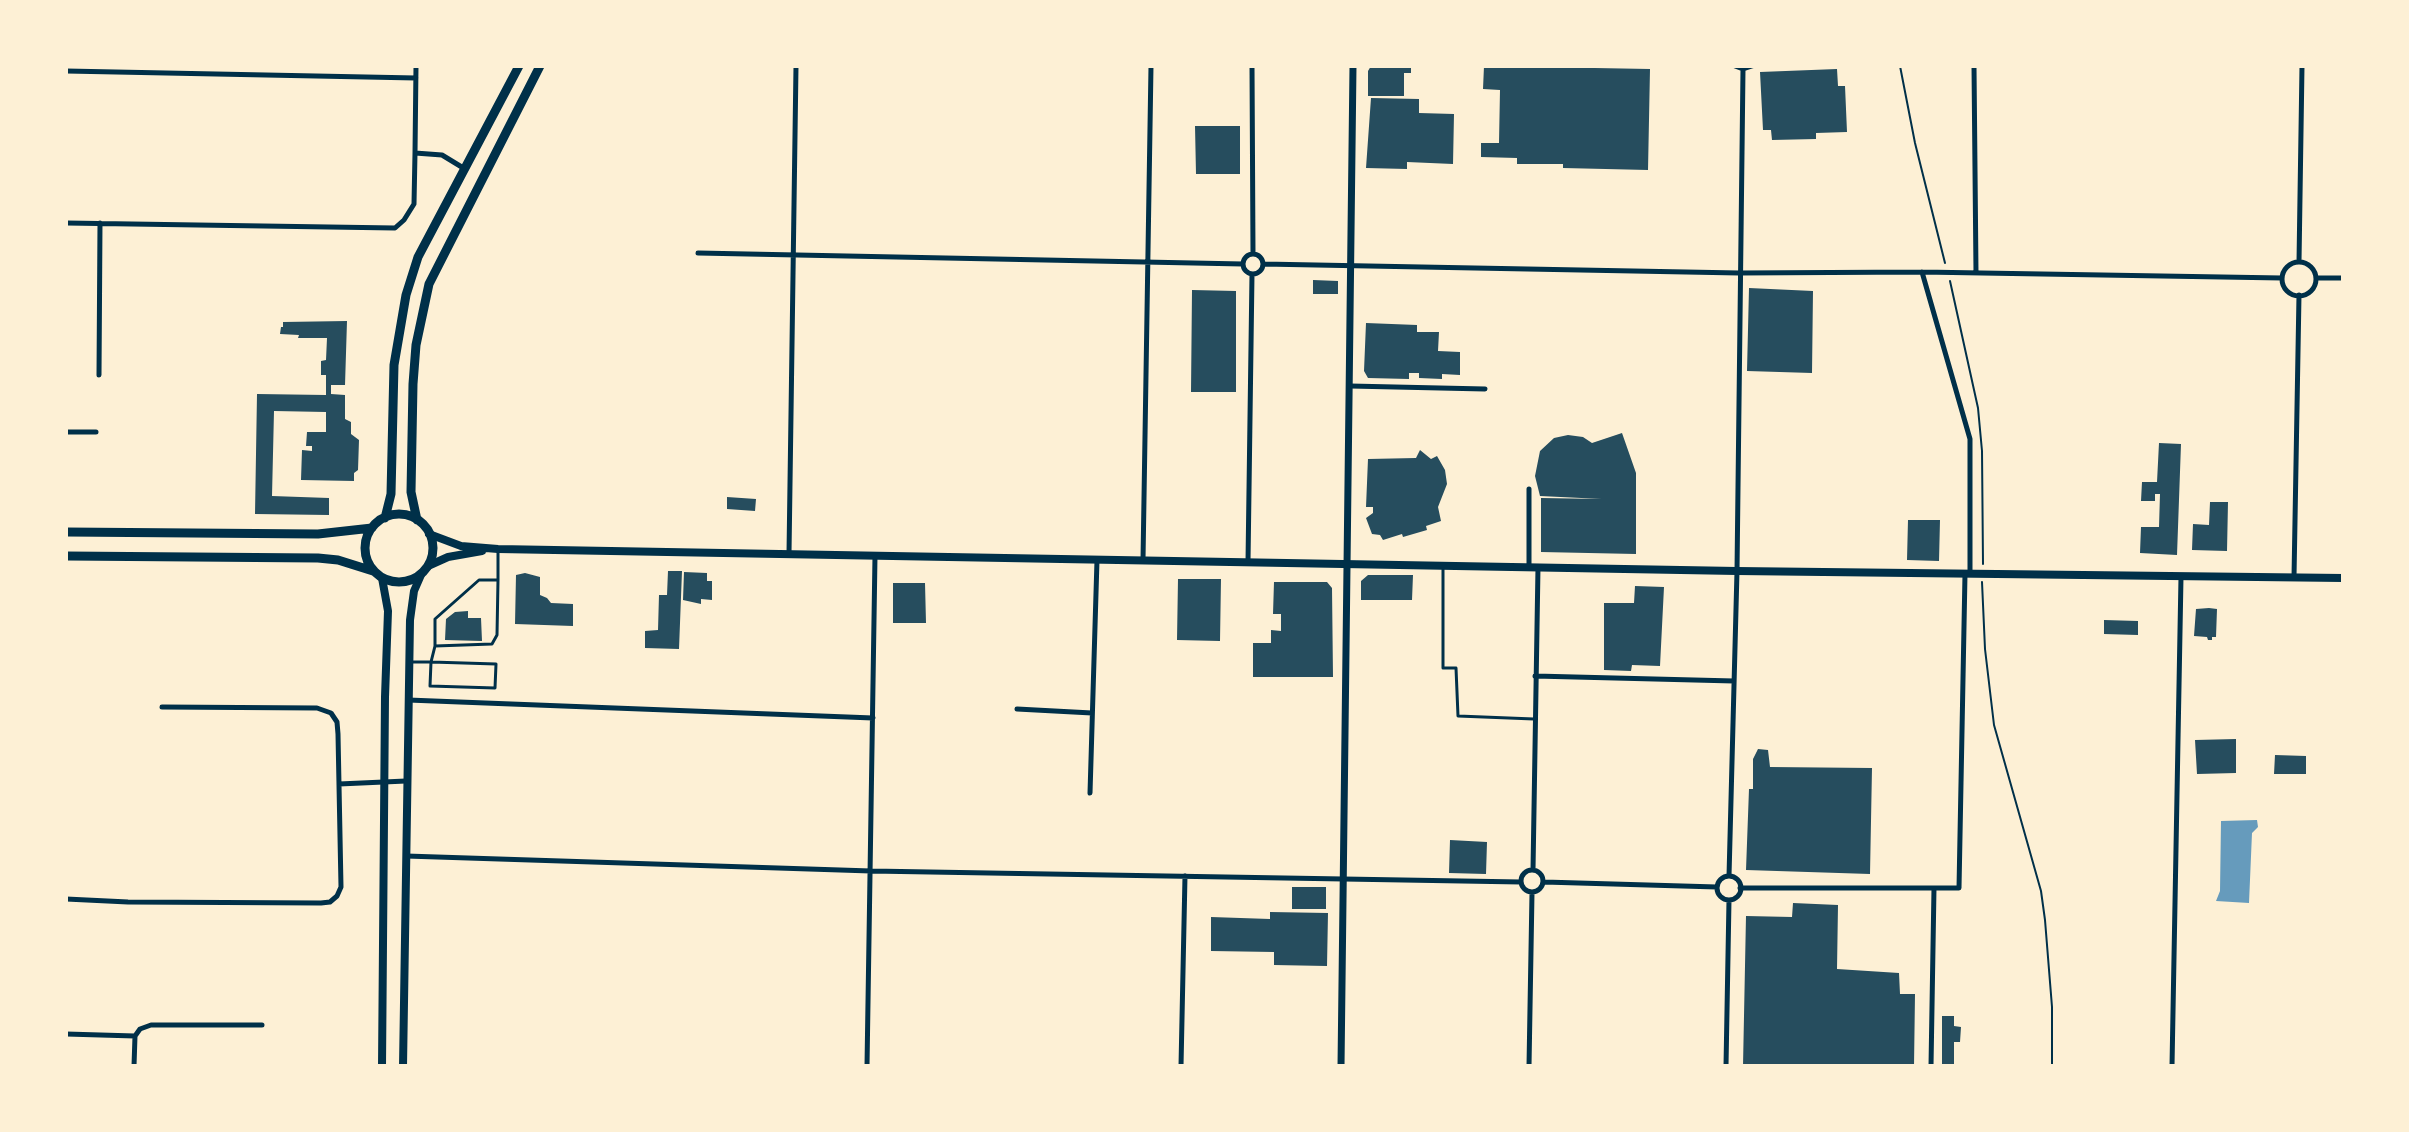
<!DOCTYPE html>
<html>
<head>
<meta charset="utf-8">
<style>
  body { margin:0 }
  #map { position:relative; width:2409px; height:1132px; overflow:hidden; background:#fdf0d5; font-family:Inter,sans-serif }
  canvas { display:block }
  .frame { position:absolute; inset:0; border:68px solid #fdf0d5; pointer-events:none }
</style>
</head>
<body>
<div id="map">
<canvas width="2409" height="1132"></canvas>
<div class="frame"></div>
</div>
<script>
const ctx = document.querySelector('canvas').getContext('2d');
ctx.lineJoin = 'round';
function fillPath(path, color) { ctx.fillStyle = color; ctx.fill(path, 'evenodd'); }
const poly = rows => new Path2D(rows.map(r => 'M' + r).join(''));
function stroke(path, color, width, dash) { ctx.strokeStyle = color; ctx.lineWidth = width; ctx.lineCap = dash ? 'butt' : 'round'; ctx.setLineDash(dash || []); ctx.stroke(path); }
fillPath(poly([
  [2257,820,2258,827,2252,833,2249,903,2216,901,2220,891,2221,821]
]), '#669bbc');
fillPath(poly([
  [1371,66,1411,66,1411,73,1404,73,1404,96,1368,96,1368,71],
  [1484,66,1650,69,1648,170,1563,168,1563,164,1517,164,1517,158,1481,157,1481,143,1499,143,1500,90,1483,89],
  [1837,69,1838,86,1845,86,1847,132,1816,133,1816,139,1772,140,1771,130,1763,130,1760,72],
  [1371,98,1419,99,1419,113,1454,114,1453,164,1407,162,1407,169,1366,168],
  [1195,126,1240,126,1240,174,1196,174],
  [1313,280,1338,281,1338,294,1313,294],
  [1749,288,1813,291,1812,373,1747,371],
  [1192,290,1236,291,1236,392,1191,392],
  [347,321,345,385,331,385,331,394,345,395,345,419,351,422,351,434,359,440,358,470,354,473,354,481,301,480,302,450,312,451,312,446,306,446,307,432,326,432,326,412,274,411,272,496,329,498,329,515,255,514,257,394,326,395,326,375,321,375,321,361,326,360,327,338,298,338,299,335,280,334,281,327,283,327,283,322],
  [1366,323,1417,325,1417,332,1439,332,1438,351,1460,352,1460,375,1442,374,1442,379,1419,378,1419,373,1409,373,1409,379,1368,378,1364,371],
  [1622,433,1636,473,1636,554,1541,552,1541,498,1602,499,1540,496,1535,476,1540,451,1554,438,1568,435,1583,437,1592,443],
  [2159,443,2181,444,2177,555,2140,553,2141,527,2159,527,2160,494,2155,494,2155,501,2141,501,2142,482,2157,482],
  [1420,450,1431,459,1437,456,1445,470,1447,484,1438,507,1441,521,1426,526,1427,530,1403,537,1402,534,1383,540,1380,535,1372,534,1366,518,1373,513,1373,507,1366,507,1368,459,1416,458],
  [727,497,756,499,755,511,727,509],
  [2210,502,2228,502,2227,551,2192,550,2193,524,2209,525],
  [1908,520,1940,520,1939,561,1907,560],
  [668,571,682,571,679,649,645,648,645,631,658,630,659,595,667,595],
  [684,572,707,573,707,581,712,581,712,600,701,599,701,604,683,600],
  [525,573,540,577,540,595,547,598,551,603,573,604,573,626,515,624,516,575],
  [1368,575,1413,575,1412,600,1361,600,1361,581],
  [1178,579,1221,579,1220,641,1177,640],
  [1274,582,1327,582,1332,588,1333,677,1253,677,1253,643,1271,643,1271,630,1281,631,1281,614,1273,614],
  [893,583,925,583,926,623,893,623],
  [1635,586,1664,587,1660,666,1632,665,1631,671,1604,670,1604,603,1634,603],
  [2209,608,2217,609,2216,637,2212,637,2212,640,2208,640,2207,637,2194,636,2196,609],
  [468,611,468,618,481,618,482,641,445,640,446,619,455,612],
  [2104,620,2138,621,2138,635,2104,634],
  [2236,739,2236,773,2197,774,2195,740],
  [1758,749,1768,750,1770,767,1872,768,1870,874,1746,870,1749,789,1753,789,1753,759],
  [2275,755,2306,756,2306,774,2274,774],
  [1450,840,1487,842,1486,874,1449,873],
  [1292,887,1326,887,1326,909,1292,909],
  [1793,903,1838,905,1837,969,1899,973,1900,994,1915,994,1914,1066,1743,1066,1746,916,1792,917],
  [1270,912,1328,913,1327,966,1274,965,1274,952,1211,951,1211,917,1270,919],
  [1942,1016,1954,1016,1954,1026,1961,1027,1960,1042,1954,1042,1954,1065,1942,1065]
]), '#264d5e');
stroke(poly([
  [1900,66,1915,143,1945,263],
  [1950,281,1978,408,1982,451,1983,564],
  [1982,582,1985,649,1994,725,2041,891,2045,920,2052,1007,2052,1066]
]), '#003049', 2);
stroke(poly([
  [1443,569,1443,668,1456,668,1458,716,1534,719],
  [435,646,492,644,497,635,498,580],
  [411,662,431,662,435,646,435,619,479,580,498,580,498,552],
  [431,662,496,664,495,688,430,686,431,662]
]), '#003049', 3);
stroke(poly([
  [416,66,415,153,442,155,465,169],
  [1252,66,1253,254],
  [1735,66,1743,69,1752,66],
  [1974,66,1976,273],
  [66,71,416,78],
  [66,223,395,228,404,220,414,204,415,153],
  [698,253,1243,264],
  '1243 264a10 10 0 1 1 20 0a10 10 0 1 1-20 0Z',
  [2299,262,2302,66],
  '2282 279a17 17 0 1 1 34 0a17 17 0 1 1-34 0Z',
  [1263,264,1739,273,1922,272,2282,278],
  [1922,272,1970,439,1970,573],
  [2316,278,2343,278],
  [99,375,100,223],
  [1350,386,1485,389],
  [66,432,96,432],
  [789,553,796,66],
  [1143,560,1151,66],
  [1248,562,1252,274],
  [1529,567,1529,489],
  [2294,577,2299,295],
  [1535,676,1734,681],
  [408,700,873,718],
  [1017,709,1092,713],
  [339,784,406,781],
  [1090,793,1097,560],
  [406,856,871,871,1521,882],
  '1521 881a11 11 0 1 1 22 0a11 11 0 1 1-22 0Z',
  [1533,870,1538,567],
  [1729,876,1737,571,1743,69],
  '1717 888a12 12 0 1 1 24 0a12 12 0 1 1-24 0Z',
  [1544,882,1717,887],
  [1740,888,1934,888],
  [66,899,128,902,321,903,330,902,337,896,341,887,338,734,337,722,331,713,317,708,162,707],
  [66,1034,135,1036],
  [134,1066,135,1036,140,1029,151,1025,262,1025],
  [867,1066,875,556],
  [1181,1066,1185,876],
  [1529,1066,1532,893],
  [1726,1066,1729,900],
  [1931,1066,1934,888,1959,888,1965,574],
  [2172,1066,2181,577]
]), '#003049', 5);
stroke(poly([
  [1341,1066,1353,66]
]), '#003049', 7);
stroke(poly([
  [429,534,461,546,498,549,1737,571,2343,578],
  [428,566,448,557,482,551],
  [382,1066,385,697,388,611,382,578],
  [403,1066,410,620,414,591,421,575]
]), '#003049', 8);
stroke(poly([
  '365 548a34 34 0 1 1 68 0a34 34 0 1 1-68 0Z',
  [385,518,391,494,394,365,406,295,418,257,519,66],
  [417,520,411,492,413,384,416,345,429,284,540,66],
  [66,532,318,534,372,528],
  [66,556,318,558,338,560,373,571]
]), '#003049', 9);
</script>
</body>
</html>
